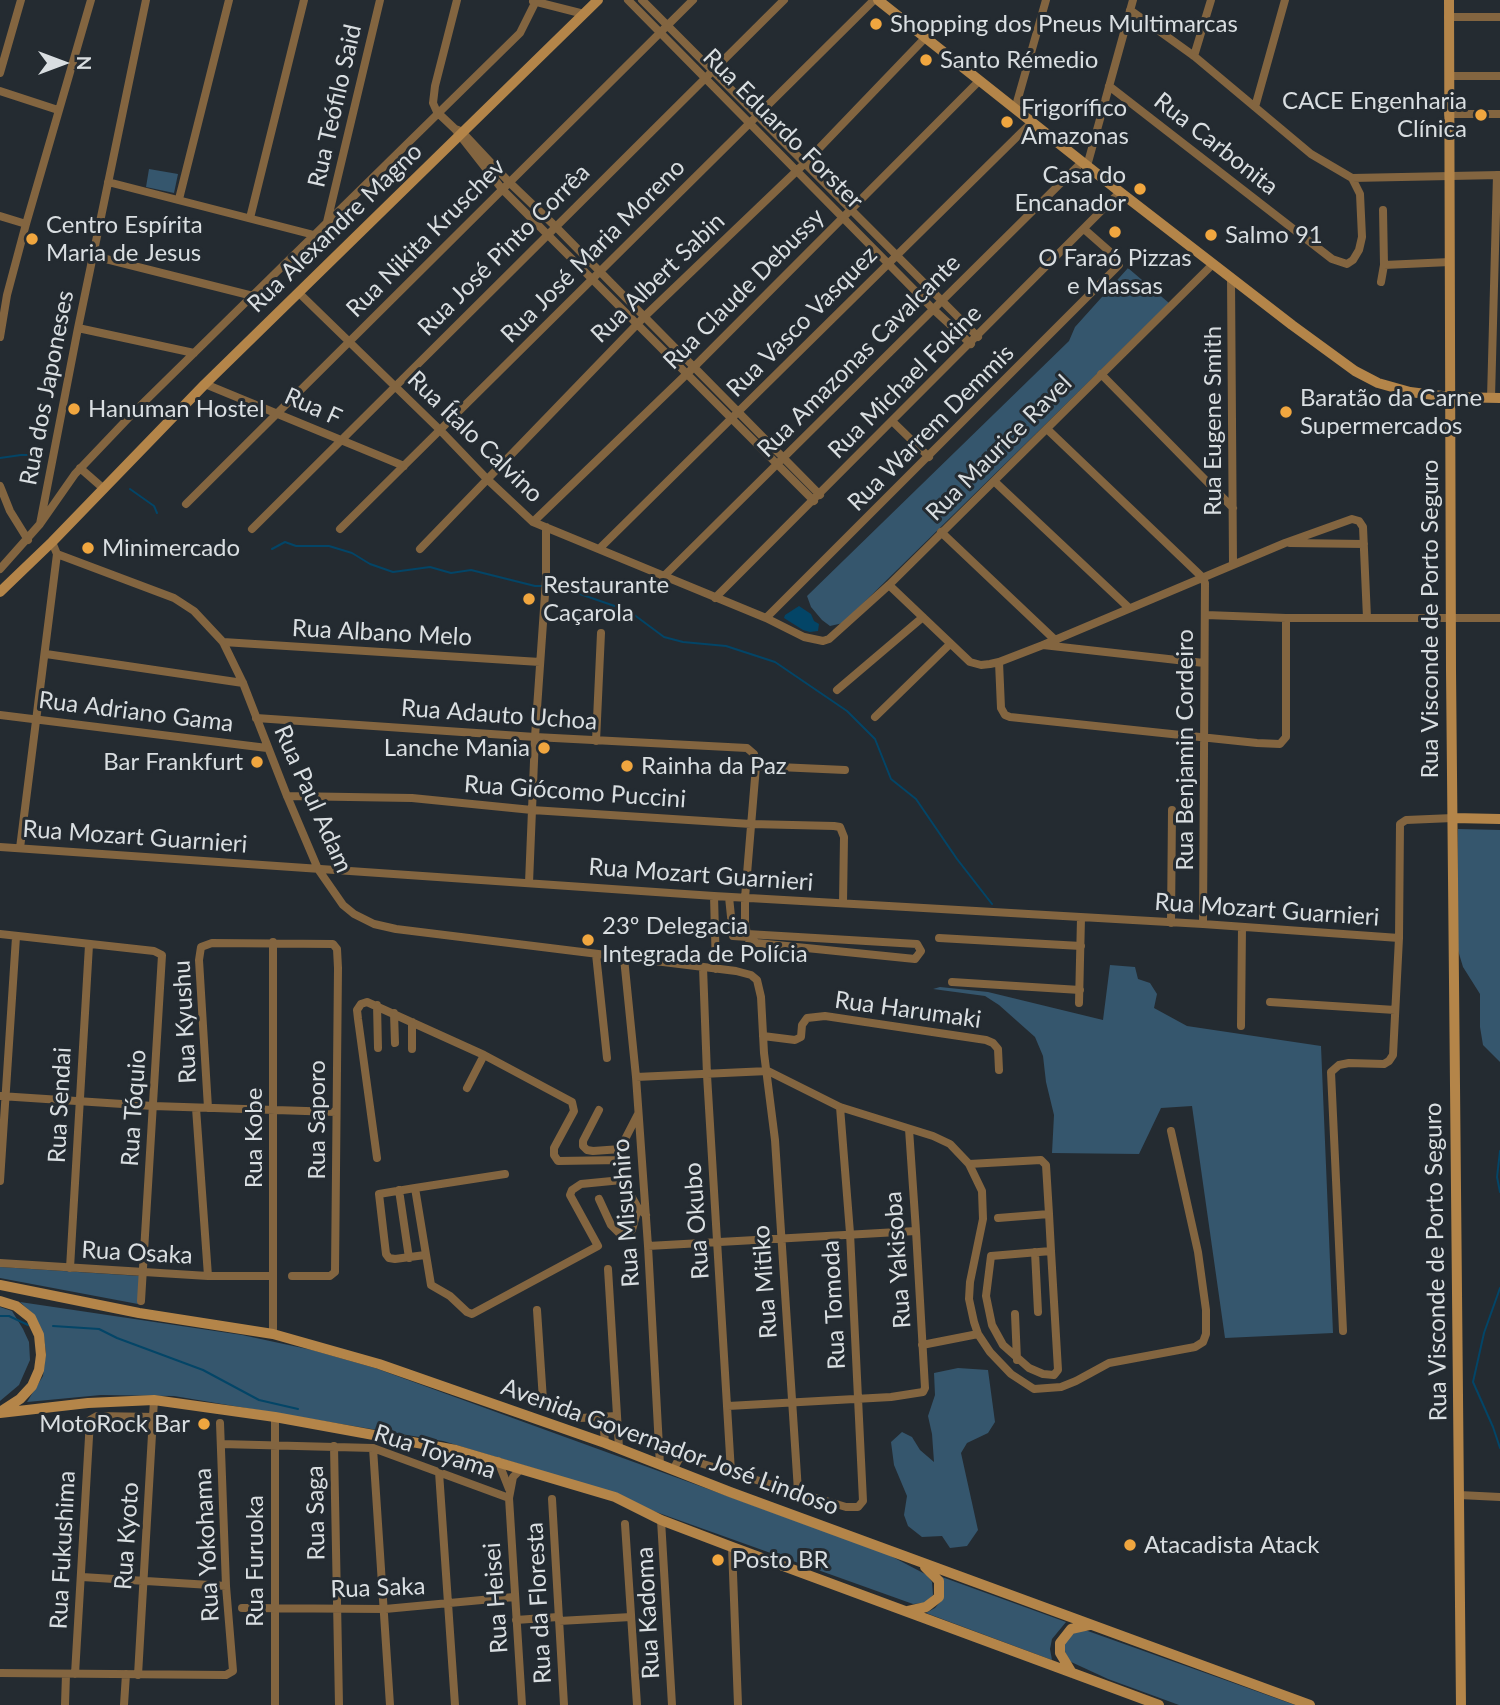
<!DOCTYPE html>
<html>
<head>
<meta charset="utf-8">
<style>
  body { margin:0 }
  #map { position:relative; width:1500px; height:1705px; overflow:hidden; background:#242b31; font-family:Lato,sans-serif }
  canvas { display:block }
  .north { position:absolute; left:28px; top:28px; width:70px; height:70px; -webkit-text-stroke:5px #242b31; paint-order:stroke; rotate:90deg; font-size:19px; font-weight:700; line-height:28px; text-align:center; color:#d9dee1 }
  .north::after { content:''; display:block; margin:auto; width:24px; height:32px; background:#d9dee1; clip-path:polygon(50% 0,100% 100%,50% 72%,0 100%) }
</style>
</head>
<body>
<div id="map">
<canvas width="1500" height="1705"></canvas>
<div class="north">N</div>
</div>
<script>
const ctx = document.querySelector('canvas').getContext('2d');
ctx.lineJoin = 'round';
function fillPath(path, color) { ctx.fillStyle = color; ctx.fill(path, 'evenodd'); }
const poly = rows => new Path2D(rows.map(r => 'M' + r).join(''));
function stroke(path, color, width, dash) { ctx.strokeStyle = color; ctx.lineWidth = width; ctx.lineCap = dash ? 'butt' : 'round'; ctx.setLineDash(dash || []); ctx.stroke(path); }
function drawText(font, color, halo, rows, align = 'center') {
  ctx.font = font + ' Lato,sans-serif'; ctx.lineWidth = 6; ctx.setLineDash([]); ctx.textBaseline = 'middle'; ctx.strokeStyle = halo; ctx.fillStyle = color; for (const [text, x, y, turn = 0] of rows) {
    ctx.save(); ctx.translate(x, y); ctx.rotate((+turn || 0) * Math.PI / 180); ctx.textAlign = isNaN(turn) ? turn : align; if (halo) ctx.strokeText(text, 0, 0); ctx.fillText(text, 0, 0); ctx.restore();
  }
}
fillPath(poly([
  [149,169,178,174,174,193,146,187],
  [1128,268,1169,303,843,623,830,626,822,620,811,607,807,596,1069,341,1075,327],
  [1458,829,1500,830,1500,1062,1483,1045,1480,1027,1480,994,1463,967,1457,947],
  [1110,965,1135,967,1138,979,1150,983,1157,994,1154,1008,1187,1026,1321,1046,1333,1333,1225,1338,1192,1106,1161,1108,1139,1154,1052,1153,1054,1115,1046,1082,1043,1056,1035,1037,999,1005,985,996,933,989,940,987,988,992,1103,1020],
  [0,1267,140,1276,138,1304,0,1278],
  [20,1302,242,1335,312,1350,375,1368,887,1554,927,1575,932,1582,933,1595,925,1603,913,1604,536,1469,443,1441,174,1396,101,1395,27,1402,43,1376,46,1352,44,1338,31,1312],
  [0,1307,12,1311,23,1329,29,1342,30,1360,19,1385,0,1401],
  [958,1368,988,1370,995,1422,988,1433,967,1443,961,1453,978,1530,967,1546,950,1548,942,1536,922,1537,908,1526,904,1515,907,1496,894,1465,891,1442,902,1432,912,1437,920,1450,934,1462,932,1434,928,1416,935,1395,934,1373],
  [942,1577,1066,1622,1052,1639,1050,1649,1052,1660,926,1613,935,1608,941,1601],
  [1085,1630,1295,1705,1179,1705,1108,1679,1069,1661,1063,1647,1070,1633]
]), '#35566d');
fillPath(poly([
  [799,606,811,614,814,621,819,624,818,631,810,632,803,630,784,618,785,615]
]), '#034567');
stroke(poly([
  [0,458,21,455,28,455,31,459],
  [130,489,154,506,157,513],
  [272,549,285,542,296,546,329,546,352,553,370,564,393,572,430,567,451,573,471,570,535,586,543,586],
  [548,585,554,585,629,611,664,637,683,642,726,646,775,662,847,711,875,739,891,779,916,799,957,859,992,904],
  [1500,1151,1497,1177,1500,1192],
  [1500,1288,1484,1333,1473,1382,1493,1427,1500,1448],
  [0,1316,9,1316,28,1325],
  [53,1326,99,1329,117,1338,203,1370,259,1400,298,1409]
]), '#034567', 2);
stroke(poly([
  [457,0,435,86,433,103,437,112,455,129,502,189,814,501],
  [628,0,933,309,971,344],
  [642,0,978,337],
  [533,1,584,14],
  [1130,10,1194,56,1311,154,1352,178,1500,175],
  [1448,17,1500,17],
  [1194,56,1211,0],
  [0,73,21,0],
  [1449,76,1500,76],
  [1109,86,1332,259,1347,264,1353,260,1359,250,1362,237,1360,194,1352,178],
  [0,91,58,110],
  [1255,107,1285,0],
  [1015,109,1046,0],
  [1448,114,1500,114],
  [458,130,463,133,509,182,556,227,820,495],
  [1087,166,1133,0],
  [108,182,314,235],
  [179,199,229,0],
  [1383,210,1384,265],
  [0,216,26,224],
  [250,218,304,0],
  [327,222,380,0],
  [94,256,253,296],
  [1231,278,1233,564],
  [1381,282,1384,265,1450,262],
  [299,293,440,430,486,478,533,522,766,618,804,637,823,641,829,639,889,585,1213,264],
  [78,328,194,353],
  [0,337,7,295,26,224,91,0],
  [1101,374,1233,508],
  [205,384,404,466],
  [1491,398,1497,175],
  [892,421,929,457],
  [1047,429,1202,577,1205,583,1203,924],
  [80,468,104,489],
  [994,481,1128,607],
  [0,486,10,511,28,540],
  [186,504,693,0],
  [533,522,694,367,979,81],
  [40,524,75,474,136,410,520,33,536,1],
  [252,529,784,0],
  [340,529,874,0],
  [941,532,1054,639],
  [52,542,57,554,174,598,194,611,223,642,243,683,287,796,318,869,343,905,354,914,374,924,396,929,736,971,751,975,757,980,761,997,764,1053,775,1140,798,1491],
  [1290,543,1364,544],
  [420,549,645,316,806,162,926,37],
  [599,549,1032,122],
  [0,569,40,524,78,328,146,0],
  [663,577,1082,162],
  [889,585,970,662,981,665,990,664,999,662,1043,645,1285,543,1352,519,1359,521,1363,527,1367,618],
  [715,598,1120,192],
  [1206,615,1286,618,1500,618],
  [766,618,1119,265,1117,258,1084,229],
  [223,642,540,662],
  [1043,645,1204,663],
  [46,654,243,683],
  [999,662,1001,708,1005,715,1010,717,1257,743,1280,744,1286,737,1286,618],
  [837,690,923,617],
  [0,715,267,748],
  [875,717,950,644],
  [256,718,535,737,747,748,754,754,756,766,745,898,745,923,747,934,749,940,757,943,915,959,921,951,917,944,747,934],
  [596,741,601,633],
  [756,766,845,770],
  [287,796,412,798,532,810,751,824,834,826,840,827,844,837,843,903],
  [0,847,714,896,1203,924,1399,938],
  [20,848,57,554],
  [529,883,535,737,546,580,546,527],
  [714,896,716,969],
  [729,897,733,936,748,937],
  [1171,923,1172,810],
  [0,934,154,951,162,955,141,1301],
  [939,938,1081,946],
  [596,954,607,1058],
  [624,958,636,1077,648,1246,660,1465],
  [703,967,707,1075,731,1472],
  [952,982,1080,990],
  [1270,1002,1395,1010],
  [1079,1003,1081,918],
  [377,1005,378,1048],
  [394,1013,395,1043],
  [1241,1026,1242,927],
  [763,1036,795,1040,801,1037,802,1025,807,1018,825,1016,986,1040,993,1043,998,1049,999,1070],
  [412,1049,412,1022],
  [636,1077,768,1071,840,1107,933,1136,950,1144,969,1164,982,1191,983,1219,970,1282,969,1299,974,1322,978,1334,990,1352,1011,1374,1034,1389,1061,1387,1076,1381,1109,1363,1195,1347,1203,1342,1206,1334,1206,1310,1198,1252,1171,1131],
  [467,1088,484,1055],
  [0,1096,153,1106,336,1112],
  [196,1108,208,1276],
  [208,1108,199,960,201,947,212,943,333,944,337,949,338,968,335,1272,330,1276,292,1276],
  [599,1110,583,1141,583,1146,587,1150,593,1151,621,1149],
  [638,1114,622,1145,622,1180,638,1208,646,1215],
  [377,1158,358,1019,357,1010,361,1004,367,1002,484,1055,572,1102,574,1111,554,1148,554,1155,558,1161,621,1160],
  [969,1164,1041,1160,1046,1165,1049,1214,1051,1251,1058,1370,1054,1375,1043,1374,1029,1368,1003,1345,992,1325,986,1296,991,1256,1051,1251],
  [505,1174,415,1188,431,1285,450,1296,467,1312,472,1314,598,1246,570,1195,572,1190,581,1184,622,1180],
  [0,1181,16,937],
  [415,1188,379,1194,386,1254,389,1258,395,1259,425,1255],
  [399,1190,409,1258],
  [599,1199,611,1225,621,1235,632,1230,638,1208],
  [998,1218,1049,1214],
  [648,1246,916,1231],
  [1035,1252,1038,1312],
  [0,1263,208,1276,273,1276],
  [70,1268,89,945],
  [608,1269,619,1448],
  [537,1310,543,1400,545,1405,580,1418,617,1416],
  [1015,1314,1017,1360],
  [1343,1331,1331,1072,1339,1065,1349,1063,1384,1064,1389,1061,1393,1055,1399,938,1400,824,1406,820,1453,818],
  [273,1334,273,942],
  [922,1345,978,1334],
  [728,1406,891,1397,923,1392,925,1388,916,1231,909,1129],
  [603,1417,605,1443],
  [221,1444,373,1448,509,1498],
  [660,1444,680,1457],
  [334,1446,339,1705],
  [373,1448,390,1705],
  [498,1461,509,1489],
  [521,1469,513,1477,509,1498,522,1705],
  [673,1470,680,1457,846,1507,858,1507,863,1501,850,1233,840,1107],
  [439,1472,455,1705],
  [1459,1495,1500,1497],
  [552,1499,564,1705],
  [661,1520,672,1705],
  [625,1524,637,1705],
  [732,1547,738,1705],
  [82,1577,226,1586],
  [242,1608,385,1609,514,1597],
  [516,1620,558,1617],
  [559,1621,631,1617],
  [0,1673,226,1675,233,1671,226,1586,220,1423],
  [75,1674,90,1420,97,1416,154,1417],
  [138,1675,154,1400],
  [65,1705,66,1674],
  [124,1705,126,1674],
  [275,1705,275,1417]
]), '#836540', 8);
stroke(poly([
  [878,0,1120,192,1292,325,1355,371,1378,383,1410,392,1450,397,1500,398],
  [1449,0,1451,671,1461,1705],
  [0,592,52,542,205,384,598,0],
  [1453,818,1500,819],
  [0,1285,139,1313,273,1334,379,1364,605,1443,730,1492,1310,1705],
  [0,1301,16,1306,31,1318,39,1335,41,1355,39,1370,32,1386,20,1399,3,1410],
  [0,1413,88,1403,154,1400,275,1417,456,1450,615,1497,661,1520,732,1547,1159,1705],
  [908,1611,926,1607,939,1597,939,1581,925,1567],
  [1072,1673,1060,1653,1060,1643,1071,1629,1089,1625]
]), '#b48549', 10);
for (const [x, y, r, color] of [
  [876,24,7,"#f0a63f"],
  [926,60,7,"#f0a63f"],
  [1481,115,7,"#f0a63f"],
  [1007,122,7,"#f0a63f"],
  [1140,189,7,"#f0a63f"],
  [1115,232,7,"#f0a63f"],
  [1211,235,7,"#f0a63f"],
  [32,239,7,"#f0a63f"],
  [74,409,7,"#f0a63f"],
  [1286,412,7,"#f0a63f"],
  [88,548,7,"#f0a63f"],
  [529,599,7,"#f0a63f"],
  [544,748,7,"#f0a63f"],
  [257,762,7,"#f0a63f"],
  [627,766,7,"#f0a63f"],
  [588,940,7,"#f0a63f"],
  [204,1424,7,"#f0a63f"],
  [1130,1545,7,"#f0a63f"],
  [718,1560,7,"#f0a63f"]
]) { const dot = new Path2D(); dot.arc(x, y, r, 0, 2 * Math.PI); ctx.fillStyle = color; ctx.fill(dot); stroke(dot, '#242b31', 2.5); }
drawText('24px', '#d9dee1', '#242b31', [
  ["Shopping dos Pneus Multimarcas",890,24],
  ["Santo Rémedio",940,60],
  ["CACE Engenharia",1467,101,"right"],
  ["Clínica",1467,129,"right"],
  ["Frigorífico",1021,108],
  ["Amazonas",1021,136],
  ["Casa do",1126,175,"right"],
  ["Encanador",1126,203,"right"],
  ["Centro Espírita",46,225],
  ["Maria de Jesus",46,253],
  ["Salmo 91",1225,235],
  ["O Faraó Pizzas",1115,258,"center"],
  ["e Massas",1115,286,"center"],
  ["Baratão da Carne",1300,398],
  ["Supermercados",1300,426],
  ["Hanuman Hostel",88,409],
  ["Minimercado",102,548],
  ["Restaurante",543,585],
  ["Caçarola",543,613],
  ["Lanche Mania",530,748,"right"],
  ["Bar Frankfurt",243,762,"right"],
  ["Rainha da Paz",641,766],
  ["23º Delegacia",602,926],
  ["Integrada de Polícia",602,954],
  ["MotoRock Bar",190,1424,"right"],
  ["Atacadista Atack",1144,1545],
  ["Posto BR",732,1560]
], 'left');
drawText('24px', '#d9dee1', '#242b31', [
  ["Rua Teófilo Said",335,106,-77],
  ["Rua Eduardo Forster",783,129,45],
  ["Rua Carbonita",1216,144,38],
  ["Rua Alexandre Magno",335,228,-44],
  ["Rua Nikita Kruschev",426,238,-45],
  ["Rua José Pinto Corrêa",504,250,-45],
  ["Rua José Maria Moreno",593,251,-45],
  ["Rua Albert Sabin",658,278,-44],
  ["Rua Claude Debussy",744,289,-45],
  ["Rua Vasco Vasquez",802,322,-45],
  ["Rua Amazonas Cavalcante",859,356,-45],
  ["Rua Michael Fokine",905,382,-45],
  ["Rua dos Japoneses",47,388,-79],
  ["Rua F",313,407,24],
  ["Rua Eugene Smith",1213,421,-90],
  ["Rua Warrem Demmis",931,428,-45],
  ["Rua Ítalo Calvino",475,437,44],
  ["Rua Maurice Ravel",999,448,-45],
  ["Rua Visconde de Porto Seguro",1430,619,-90],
  ["Rua Albano Melo",382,633,3],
  ["Rua Adriano Gama",136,712,7],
  ["Rua Adauto Uchoa",499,715,4],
  ["Rua Benjamin Cordeiro",1185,750,-90],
  ["Rua Giócomo Puccini",575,792,4],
  ["Rua Paul Adam",313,799,66],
  ["Rua Mozart Guarnieri",135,837,4],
  ["Rua Mozart Guarnieri",701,875,4],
  ["Rua Mozart Guarnieri",1267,910,4],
  ["Rua Harumaki",908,1010,8],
  ["Rua Kyushu",185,1022,-93],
  ["Rua Sendai",60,1105,-87],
  ["Rua Tóquio",134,1108,-86],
  ["Rua Saporo",317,1120,-90],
  ["Rua Kobe",254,1138,-90],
  ["Rua Misushiro",626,1213,-94],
  ["Rua Okubo",697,1221,-94],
  ["Rua Osaka",137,1253,3],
  ["Rua Yakisoba",898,1260,-94],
  ["Rua Visconde de Porto Seguro",1436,1262,-91],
  ["Rua Mitiko",765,1282,-94],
  ["Rua Tomoda",834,1305,-93],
  ["Avenida Governador José Lindoso",670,1447,20],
  ["Rua Toyama",435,1452,18],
  ["Rua Saga",316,1513,-91],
  ["Rua Kyoto",127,1536,-86],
  ["Rua Yokohama",207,1545,-93],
  ["Rua Fukushima",63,1550,-87],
  ["Rua Furuoka",255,1561,-90],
  ["Rua Saka",378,1588,-2],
  ["Rua Heisei",496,1598,-94],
  ["Rua da Floresta",539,1603,-93],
  ["Rua Kadoma",648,1613,-93]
]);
</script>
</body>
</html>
